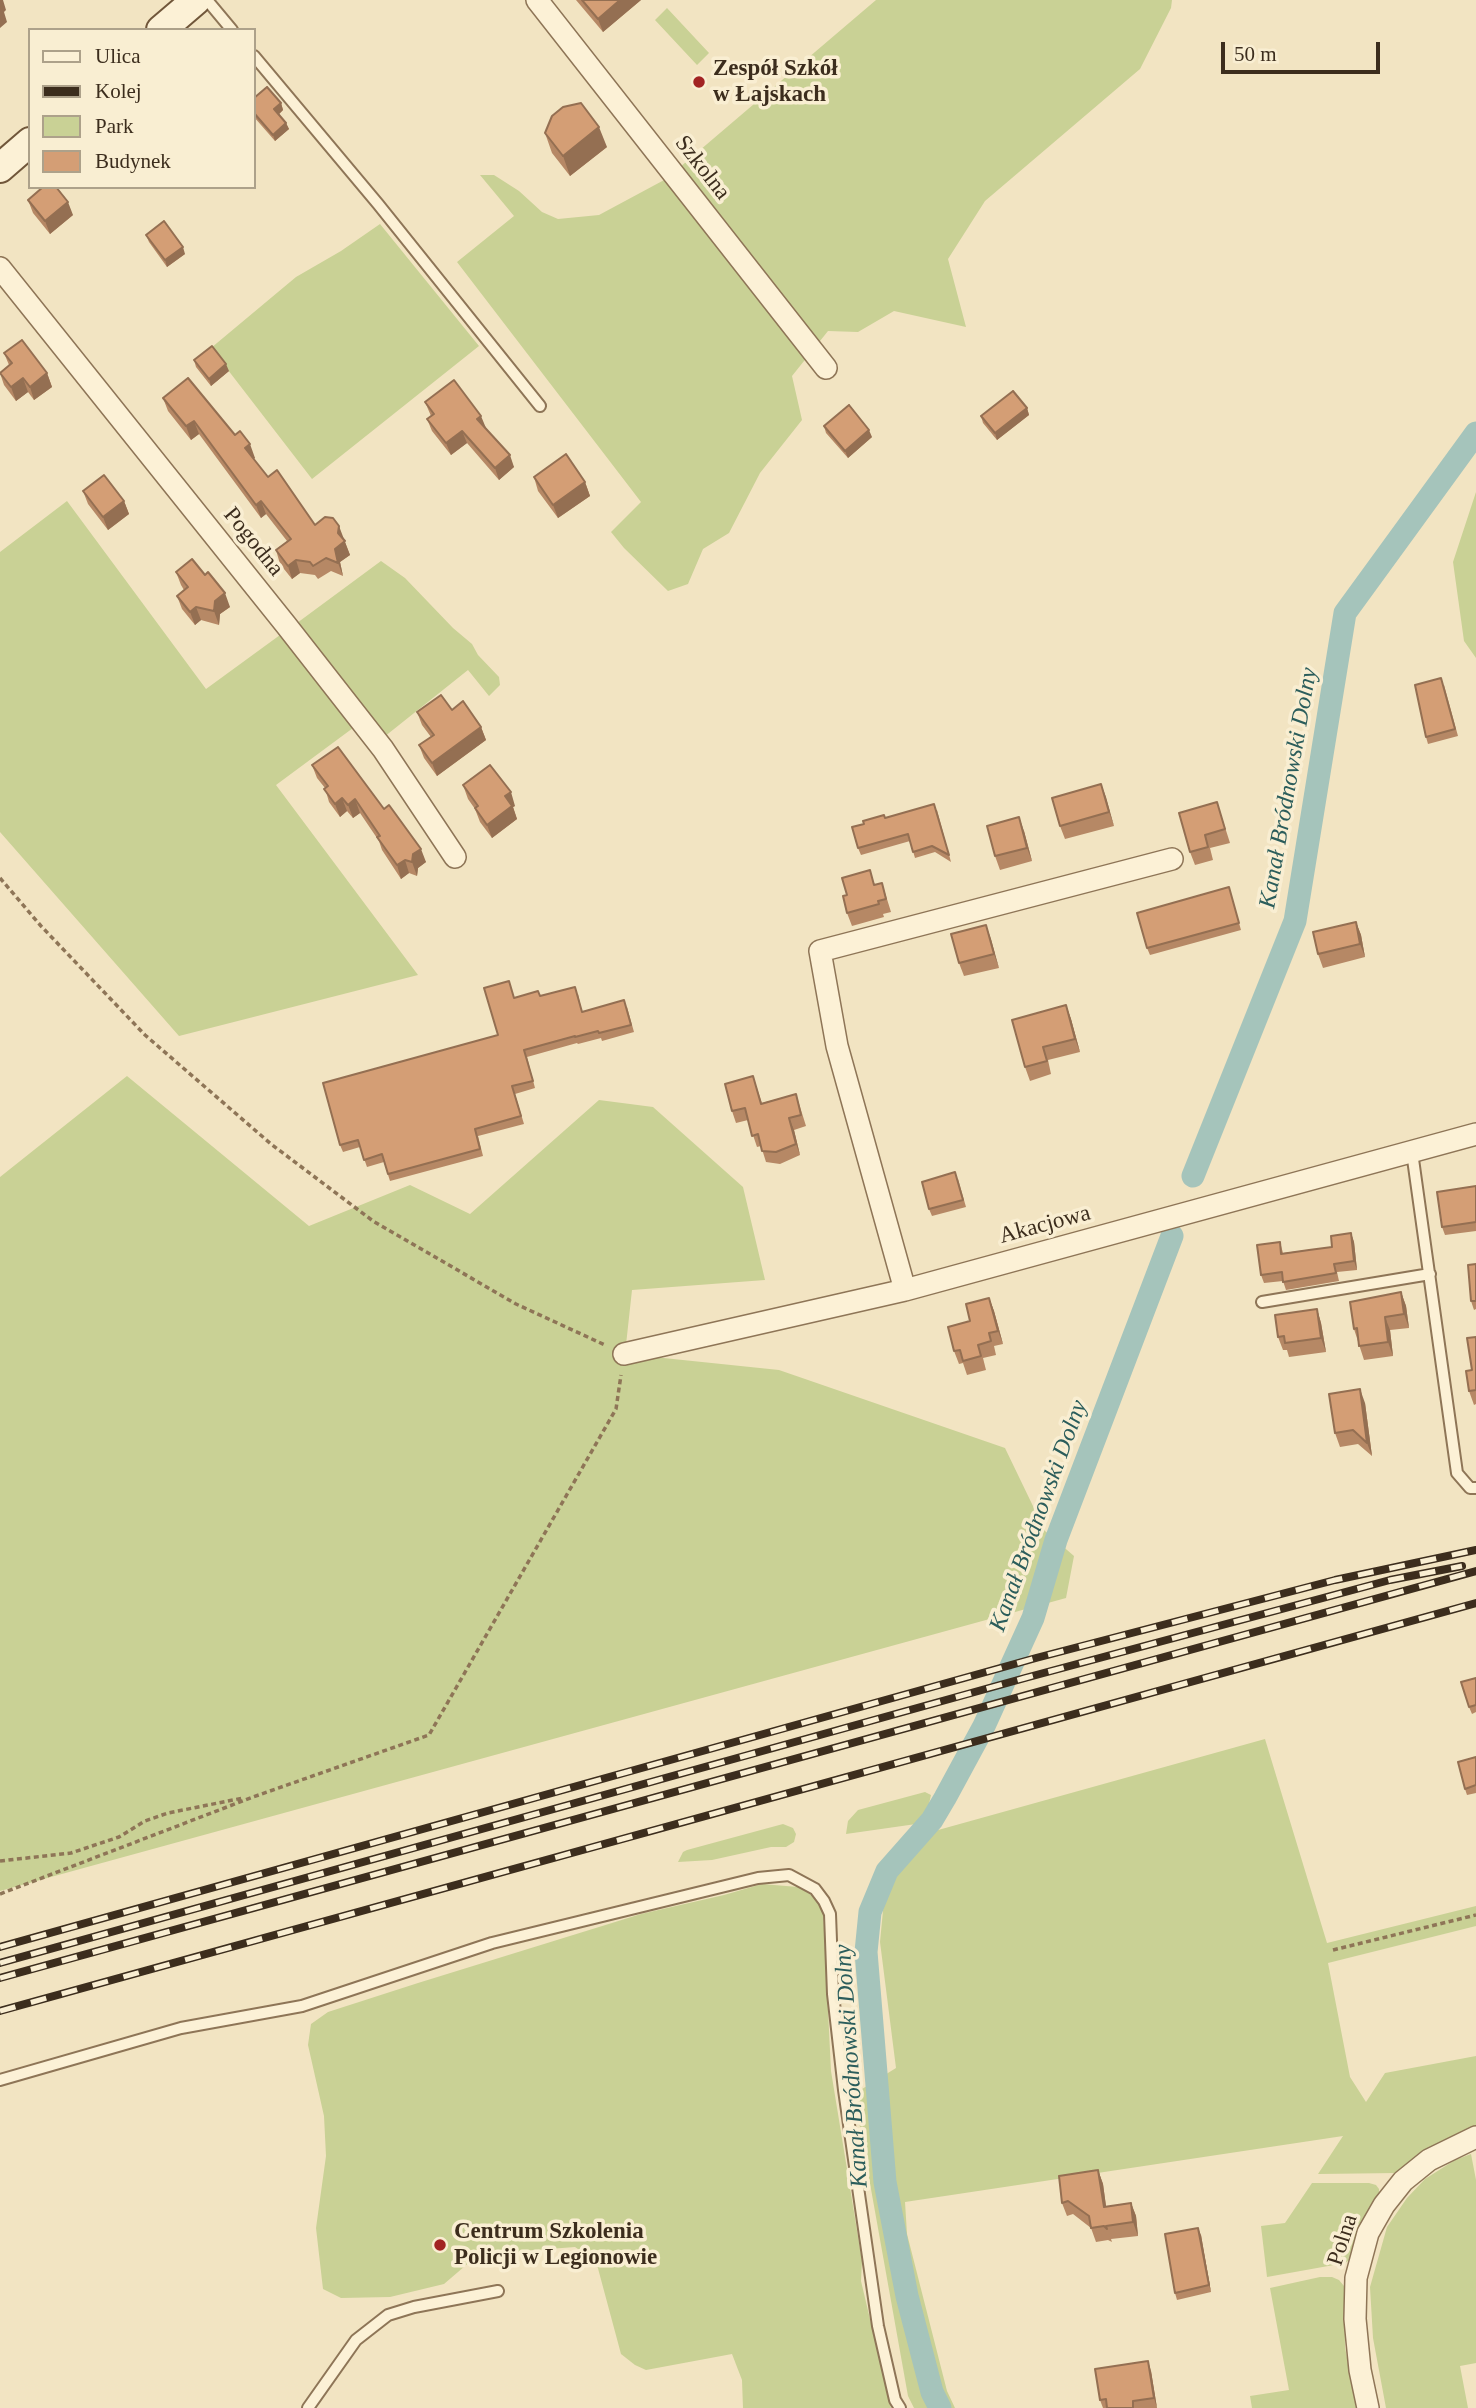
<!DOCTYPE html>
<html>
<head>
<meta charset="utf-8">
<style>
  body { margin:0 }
  #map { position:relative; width:1476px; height:2408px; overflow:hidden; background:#f2e4c2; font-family:Georgia,serif }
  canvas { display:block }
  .legend { position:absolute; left:28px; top:28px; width:228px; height:161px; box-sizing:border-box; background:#f9eed2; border:2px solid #ada18a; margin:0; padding:9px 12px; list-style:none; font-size:21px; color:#3c2d1d }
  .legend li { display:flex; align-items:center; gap:14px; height:35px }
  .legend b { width:35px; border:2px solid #ada18a }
  .scale { position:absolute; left:1221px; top:42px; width:159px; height:32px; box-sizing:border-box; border:4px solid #3c2d1d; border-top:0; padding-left:9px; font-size:21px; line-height:24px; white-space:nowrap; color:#3c2d1d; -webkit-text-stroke:5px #f9eed2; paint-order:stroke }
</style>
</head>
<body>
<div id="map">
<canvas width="1476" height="2408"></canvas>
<ul class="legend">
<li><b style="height:9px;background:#fcf1d6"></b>Ulica</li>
<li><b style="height:9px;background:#3c2d1d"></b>Kolej</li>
<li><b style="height:19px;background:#c9d195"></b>Park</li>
<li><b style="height:19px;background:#d49e75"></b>Budynek</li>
</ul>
<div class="scale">50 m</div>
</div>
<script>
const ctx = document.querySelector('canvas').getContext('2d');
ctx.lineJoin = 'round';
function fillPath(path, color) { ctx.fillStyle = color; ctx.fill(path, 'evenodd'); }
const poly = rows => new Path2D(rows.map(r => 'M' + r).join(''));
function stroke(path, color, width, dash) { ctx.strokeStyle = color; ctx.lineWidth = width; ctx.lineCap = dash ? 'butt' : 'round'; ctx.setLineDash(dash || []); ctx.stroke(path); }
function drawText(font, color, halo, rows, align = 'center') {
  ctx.font = font + ' Georgia,serif'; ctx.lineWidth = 7; ctx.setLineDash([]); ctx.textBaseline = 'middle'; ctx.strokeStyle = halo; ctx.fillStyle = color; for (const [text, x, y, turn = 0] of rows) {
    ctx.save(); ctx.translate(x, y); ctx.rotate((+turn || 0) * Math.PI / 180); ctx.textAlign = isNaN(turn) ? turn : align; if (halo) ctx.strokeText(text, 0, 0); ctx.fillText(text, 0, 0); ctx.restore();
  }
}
fillPath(poly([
  [876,0,1172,0,1171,8,1140,69,985,201,948,259,966,327,894,311,858,332,828,331,792,376,802,420,760,473,729,533,703,549,688,584,668,591,624,548,611,532,641,502,457,262,514,216,480,175,494,175,519,191,542,212,558,219,599,215,666,179],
  [667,8,709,53,697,65,655,20],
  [380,224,479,346,312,479,211,348,296,277,341,251],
  [1476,492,1476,658,1464,641,1453,562],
  [67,501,206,689,280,635,353,728,276,785,418,975,179,1036,0,832,0,552],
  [381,561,405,578,453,628,472,644,478,655,499,677,500,685,489,696,468,670,384,737,297,623],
  [127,1076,309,1226,410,1185,470,1214,599,1100,653,1107,743,1187,765,1280,632,1290,625,1354,779,1370,1005,1448,1045,1531,1074,1556,1066,1598,0,1891,0,1177],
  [1265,1739,1327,1943,1476,1906,1476,1926,1328,1963,1350,2077,1366,2102,1385,2073,1476,2056,1476,2129,1397,2173,1318,2174,1343,2136,905,2202,907,2234,947,2391,955,2408,914,2408,908,2396,854,2094,896,2068,880,1942,884,1900,889,1884,903,1864,931,1832],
  [925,1792,931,1795,927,1813,916,1824,846,1834,848,1821,858,1810],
  [783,1824,793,1828,796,1834,794,1842,786,1847,771,1847,712,1860,678,1862,683,1852,687,1850],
  [762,1884,798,1887,815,1897,823,1908,831,2071,862,2261,861,2281,891,2408,743,2408,742,2380,732,2354,646,2370,635,2365,621,2354,596,2261,575,2247,486,2254,472,2260,444,2284,390,2297,341,2298,323,2289,316,2228,326,2156,324,2116,308,2045,311,2024,328,2012,418,1983,641,1914,724,1895],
  [1471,2154,1476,2180,1476,2363,1460,2366,1468,2408,1386,2408,1373,2338,1370,2287,1387,2227,1407,2198,1425,2179,1455,2160],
  [1312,2183,1369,2183,1376,2185,1379,2189,1379,2194,1362,2226,1351,2259,1345,2263,1267,2277,1261,2226,1285,2223],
  [1320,2277,1332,2277,1339,2280,1344,2286,1345,2347,1356,2408,1252,2408,1250,2396,1289,2390,1270,2288]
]), '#c9d195');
stroke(poly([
  [1193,1176,1295,921,1345,613,1476,433],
  [940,2408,932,2392,907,2296,885,2182,866,1952,870,1912,887,1871,932,1820,945,1798,984,1726,1033,1618,1056,1540,1172,1236]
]), '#a5c4bb', 23);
const lane = poly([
  [207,0,232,30],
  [254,56,378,204,540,406],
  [1412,1152,1457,1473,1470,1488,1476,1488],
  [1262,1302,1430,1274],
  [0,2080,181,2028,302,2006,492,1943,758,1878,789,1875,815,1889,824,1901,830,1914,833,1994,844,2090,878,2326,895,2400,900,2408],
  [308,2408,356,2340,388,2315,414,2307,498,2291]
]);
const street = poly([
  [537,0,826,368],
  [0,268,286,625,383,749,455,857],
  [905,1290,837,1046,820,951,1172,859],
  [624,1354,905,1290,1476,1134],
  [1368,2408,1360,2370,1355,2319,1356,2278,1368,2233,1384,2205,1403,2181,1429,2160,1476,2137]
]);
const secondary = poly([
  [161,30,196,0],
  [0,168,30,142]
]);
stroke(lane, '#8e7557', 14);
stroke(street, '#8e7557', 24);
stroke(secondary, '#70563a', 32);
stroke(poly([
  [0,878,41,926,145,1035,271,1144,373,1221,516,1304,605,1345],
  [0,1861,71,1853,119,1837,145,1821,168,1813,243,1798],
  [0,1894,253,1797,429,1735,616,1409,621,1375],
  [1333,1950,1476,1915]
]), '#8e7557', 3.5, [5, 3.5]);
stroke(lane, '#fcf1d6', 10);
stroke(street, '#fcf1d6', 21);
stroke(secondary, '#fcf1d6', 28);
const rail = poly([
  [0,1947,1036,1658,1335,1580,1476,1550],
  [0,1963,1025,1678,1390,1580,1462,1566],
  [0,1978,1476,1571],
  [0,2011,1476,1603]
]);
stroke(rail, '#3c2d1d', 8);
stroke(rail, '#f9eed2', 5, [16]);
fillPath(poly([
  [576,0,641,0,603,32],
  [254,98,281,103,283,110,279,114,286,123,289,129,275,141,254,117],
  [545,133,607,147,570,176,552,153],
  [28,200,73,215,50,234,33,213],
  [146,235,185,254,167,267,149,242],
  [4,353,47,373,52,387,34,400,28,392,16,401,4,385,0,373,9,365],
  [194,360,229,371,211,386,196,367],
  [163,398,235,435,255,458,253,459,268,477,315,525,344,540,350,555,340,562,343,576,331,571,318,579,315,575,300,573,292,579,280,564,276,550,287,541,266,514,261,518,199,434,191,440,168,411],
  [425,402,486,428,514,467,499,480,467,443,451,455,432,431,427,419,431,416],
  [1027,408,1029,415,997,440,983,423,981,416],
  [824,426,872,437,848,458,826,433],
  [534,477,585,482,590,496,558,518,538,491],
  [83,491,124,501,129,514,108,530,88,504],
  [176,572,230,607,220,614,219,625,201,620,195,625,182,609,177,596,184,590,181,585],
  [1444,685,1458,736,1428,744,1426,737],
  [452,710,481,727,486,740,437,776,424,758,419,745,431,737,422,725,417,712],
  [312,765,384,809,426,862,418,868,417,876,409,873,401,879,382,850,379,841,360,813,353,818,347,811,340,817,329,802,325,788,317,778],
  [1101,784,1114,826,1065,839,1060,826],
  [463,785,515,806,513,807,517,819,492,838,480,822,475,809,468,799],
  [1217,802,1230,843,1210,848,1213,860,1195,865,1190,852],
  [937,810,951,862,935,852,915,858,910,841,861,855,858,848,885,818],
  [1024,831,1032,861,1000,870,995,856],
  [882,883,891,912,883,914,884,917,852,926,847,913,876,885],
  [1229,887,1241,930,1150,955,1147,948],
  [1356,922,1361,935,1365,957,1323,968,1318,954],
  [986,925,999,968,964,976,959,963],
  [578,994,582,1012,627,1007,634,1032,602,1041,601,1038,578,1044,577,1043,527,1057,535,1088,515,1094,524,1124,478,1136,483,1156,390,1181,384,1162,367,1167,360,1147,343,1152,340,1145,498,1035,514,998],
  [1066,1005,1071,1019,1080,1052,1048,1060,1051,1074,1030,1081,1025,1067],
  [757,1088,762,1103,796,1094,806,1126,794,1130,800,1155,780,1164,766,1162,761,1146,757,1147,748,1120,736,1123,732,1111],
  [958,1179,966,1207,932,1216,929,1209],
  [1476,1186,1476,1231,1445,1235,1442,1227],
  [1351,1233,1354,1242,1357,1270,1337,1272,1339,1281,1286,1290,1283,1281,1264,1283,1261,1275,1280,1242,1283,1253,1332,1247],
  [1476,1264,1476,1309,1474,1310,1471,1301],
  [1401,1292,1406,1306,1409,1328,1390,1330,1393,1356,1364,1360,1354,1329],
  [989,1298,994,1311,1003,1344,994,1346,996,1355,983,1358,986,1370,967,1375,963,1363,959,1364,954,1351],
  [1317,1309,1321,1323,1326,1352,1289,1357,1287,1350,1283,1350,1278,1337],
  [1476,1337,1476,1404,1474,1405,1469,1391],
  [1365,1403,1372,1456,1358,1444,1340,1447,1335,1433],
  [1476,1678,1476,1712,1472,1714,1469,1707],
  [1476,1757,1476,1793,1467,1795,1465,1789],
  [1098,2170,1103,2184,1106,2207,1131,2203,1136,2216,1138,2236,1111,2239,1112,2242,1108,2240,1096,2242,1091,2228,1073,2214,1067,2216,1062,2203],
  [1201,2235,1211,2292,1177,2300,1175,2293],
  [1151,2371,1157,2408,1103,2408,1100,2400]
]), '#b68865');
fillPath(poly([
  [0,0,3,0,6,10,4,12,7,22,0,28],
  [620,0,641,0,603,32,598,19],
  [281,103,283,110,277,116,274,109],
  [286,123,289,129,275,141,273,135],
  [599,127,607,147,570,176,563,156],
  [68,202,73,215,50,234,45,221],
  [183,247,185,254,167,267,165,260],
  [226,364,229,371,211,386,209,379],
  [47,373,52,387,34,400,30,387],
  [23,378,28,392,16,401,11,387],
  [1027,408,1029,415,997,440,995,433],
  [481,416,486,428,482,431,477,419],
  [194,421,199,434,191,440,186,426],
  [869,430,872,437,848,458,845,451],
  [462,431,467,443,451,455,446,443],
  [250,444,255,458,250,462,245,448],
  [510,455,514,467,499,480,495,468],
  [585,482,590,496,558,518,553,505],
  [124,501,129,514,108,530,103,517],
  [261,501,266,514,261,518,256,505],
  [339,526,350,555,340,562,343,576,338,563,335,549],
  [296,560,300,573,292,579,288,566],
  [225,593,230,607,220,614,219,625,214,611,215,601],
  [196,607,201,620,195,625,190,612],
  [481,727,486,740,437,776,432,763],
  [1101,784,1106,797,1114,826,1109,812],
  [511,792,515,806,513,807,517,819,492,838,487,825,505,796],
  [342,798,347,811,340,817,335,804],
  [355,799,360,813,353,818,348,805],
  [1019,817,1024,831,1032,861,1027,848],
  [421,849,426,862,418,868,417,876,412,862,413,854],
  [405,860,409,873,401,879,397,865],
  [1356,922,1361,935,1365,957,1360,944],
  [986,925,991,939,999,968,994,954],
  [1066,1005,1071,1019,1080,1052,1075,1039],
  [789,1118,794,1130,800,1155,796,1144],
  [1351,1233,1354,1242,1357,1270,1354,1261],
  [1401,1292,1406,1306,1409,1328,1404,1314],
  [989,1298,994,1311,1003,1344,998,1331],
  [1317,1309,1321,1323,1326,1352,1321,1338],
  [1385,1317,1390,1330,1393,1356,1388,1342],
  [1360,1389,1365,1403,1372,1456,1367,1443],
  [1098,2170,1103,2184,1108,2220,1104,2207],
  [1131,2203,1136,2216,1138,2236,1133,2222],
  [1198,2228,1201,2235,1211,2292,1209,2285],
  [1148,2361,1151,2371,1157,2408,1154,2398]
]), '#946f52');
const building = poly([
  [582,0,620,0,598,19,582,0],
  [267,87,281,103,274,109,286,123,273,135,254,113,254,98,267,87],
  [581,103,599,127,563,156,545,133,552,116,563,107,581,103],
  [43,187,56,187,68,202,45,221,28,200,43,187],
  [164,221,183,247,165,260,146,235,164,221],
  [22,340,47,373,30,387,23,378,11,387,0,373,12,363,4,353,22,340],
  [212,346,226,364,209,379,194,360,212,346],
  [188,378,235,435,240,431,250,444,245,448,268,477,277,470,315,525,325,517,333,518,339,526,338,533,345,541,335,549,338,563,326,558,313,566,310,562,296,560,288,566,276,550,291,539,261,501,256,505,194,421,186,426,163,398,188,378],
  [454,380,481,416,477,419,510,455,495,468,462,431,446,443,427,419,434,414,425,402,454,380],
  [1013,391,1027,408,995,433,981,416,1013,391],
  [849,405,869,430,845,451,824,426,849,405],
  [566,454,585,482,553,505,534,477,566,454],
  [104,475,124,501,103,517,83,491,104,475],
  [192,559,205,575,208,572,225,593,215,601,214,611,196,607,190,612,177,596,188,587,176,572,192,559],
  [1441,678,1455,729,1426,737,1415,685,1441,678],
  [441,695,452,710,463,701,481,727,432,763,419,745,434,735,417,712,441,695],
  [338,747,384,809,389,805,421,849,413,854,412,862,405,860,397,865,377,837,380,836,355,799,348,805,342,798,335,804,324,789,328,786,312,765,338,747],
  [490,765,511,792,505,796,512,806,487,825,475,808,478,806,463,785,490,765],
  [1101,784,1109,812,1060,826,1052,798,1101,784],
  [1217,802,1225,829,1205,835,1208,847,1190,852,1179,813,1217,802],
  [934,804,949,855,932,846,913,852,908,834,858,848,852,827,864,824,863,821,884,815,885,818,934,804],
  [1019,817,1027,848,995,856,987,826,1019,817],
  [870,870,874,885,882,883,886,899,878,901,879,904,847,913,843,896,847,895,842,878,870,870],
  [1229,887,1239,923,1147,948,1137,913,1229,887],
  [1356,922,1360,944,1318,954,1313,932,1356,922],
  [986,925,994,954,959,963,951,934,986,925],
  [509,981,514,998,538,991,540,996,575,987,582,1012,624,1000,631,1025,599,1033,598,1031,575,1037,575,1036,524,1050,533,1081,512,1086,521,1116,475,1129,480,1149,388,1174,382,1154,364,1160,358,1140,340,1145,323,1083,498,1035,484,988,509,981],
  [1066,1005,1075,1039,1043,1047,1047,1061,1025,1067,1012,1020,1066,1005],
  [753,1076,761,1104,796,1094,801,1115,789,1118,796,1144,776,1152,762,1151,758,1134,752,1136,745,1108,732,1111,725,1084,753,1076],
  [955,1172,963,1200,929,1209,922,1182,955,1172],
  [1476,1186,1476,1222,1442,1227,1437,1192,1476,1186],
  [1351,1233,1354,1261,1334,1264,1336,1273,1283,1282,1282,1272,1261,1275,1257,1245,1280,1242,1281,1254,1309,1250,1332,1247,1331,1236,1351,1233],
  [1476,1264,1476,1301,1471,1301,1468,1265,1476,1264],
  [1401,1292,1404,1314,1385,1317,1388,1342,1359,1346,1357,1328,1354,1329,1350,1302,1401,1292],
  [989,1298,998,1331,989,1333,991,1341,978,1345,981,1356,963,1361,960,1350,954,1351,948,1327,970,1321,966,1304,989,1298],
  [1317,1309,1321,1338,1285,1343,1284,1336,1278,1337,1275,1315,1317,1309],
  [1476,1337,1476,1390,1469,1391,1466,1371,1472,1370,1467,1338,1476,1337],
  [1360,1389,1367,1443,1353,1430,1335,1433,1329,1394,1360,1389],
  [1476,1678,1476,1705,1469,1707,1461,1682,1476,1678],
  [1476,1757,1476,1785,1465,1789,1458,1762,1476,1757],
  [1098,2170,1104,2207,1131,2203,1133,2222,1106,2226,1107,2229,1104,2226,1091,2228,1089,2216,1068,2201,1062,2203,1059,2176,1098,2170],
  [1198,2228,1209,2285,1175,2293,1165,2234,1198,2228],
  [1148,2361,1154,2398,1133,2401,1133,2408,1107,2408,1106,2399,1100,2400,1095,2369,1148,2361]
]);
fillPath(building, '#d49e75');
stroke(building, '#946f52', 2);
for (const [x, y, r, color] of [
  [699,82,7,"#a22322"],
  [440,2245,7,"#a22322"]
]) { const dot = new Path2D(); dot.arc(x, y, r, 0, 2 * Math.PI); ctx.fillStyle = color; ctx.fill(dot); stroke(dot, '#f9eed2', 2.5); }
drawText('bold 23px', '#3c2d1d', '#f9eed2', [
  ["Zespół Szkół",713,69],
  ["w Łajskach",713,95],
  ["Centrum Szkolenia",454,2232],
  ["Policji w Legionowie",454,2258]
], 'left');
drawText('23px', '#3c2d1d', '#f9eed2', [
  ["Szkolna",702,168,52],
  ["Pogodna",253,542,51],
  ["Akacjowa",1045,1225,-15],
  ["Polna",1343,2240,-72]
]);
drawText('italic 24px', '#2b5d5b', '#f9eed2', [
  ["Kanał Bródnowski Dolny",1289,788,-80],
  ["Kanał Bródnowski Dolny",1039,1516,-70],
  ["Kanał Bródnowski Dolny",852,2066,-94]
]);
</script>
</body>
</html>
